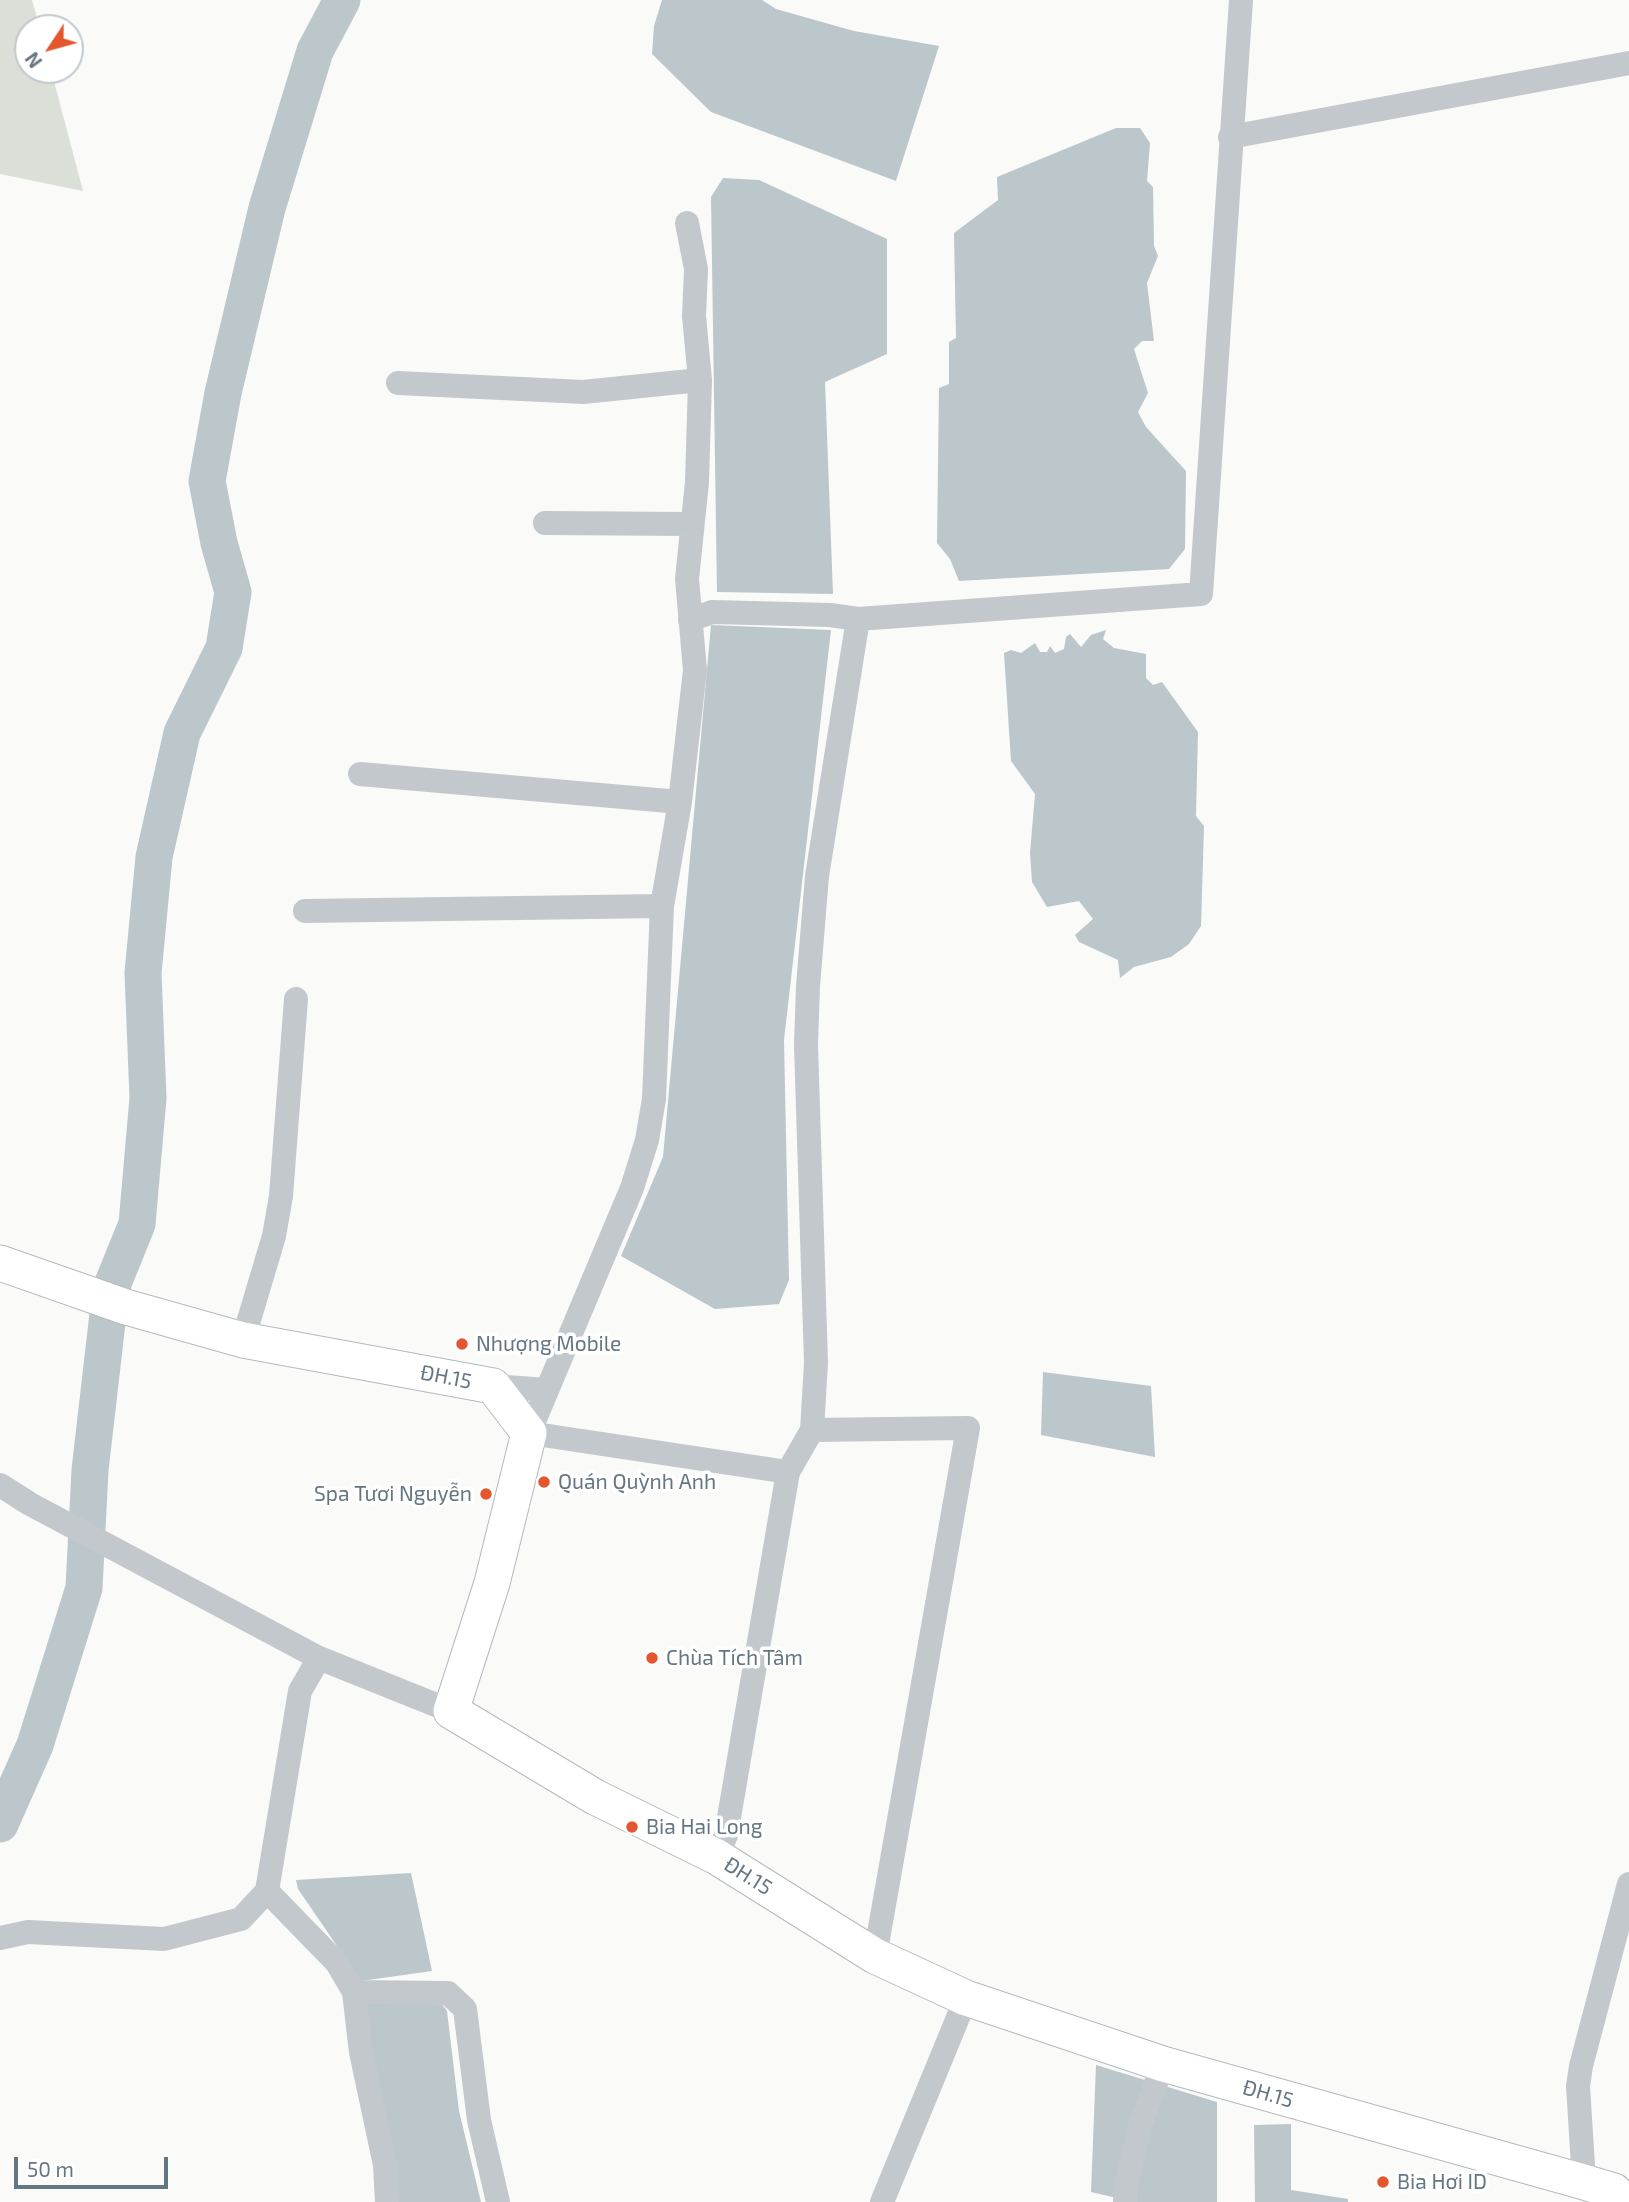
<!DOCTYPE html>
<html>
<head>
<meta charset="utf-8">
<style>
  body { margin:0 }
  #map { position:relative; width:1629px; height:2202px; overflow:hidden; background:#fafaf8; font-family:"Exo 2",sans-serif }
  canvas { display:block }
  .north { position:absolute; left:14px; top:14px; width:70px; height:70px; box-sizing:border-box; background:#fff; border:2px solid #c1c8cd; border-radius:50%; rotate:234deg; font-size:19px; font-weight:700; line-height:28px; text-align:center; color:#657683 }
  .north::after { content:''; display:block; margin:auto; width:24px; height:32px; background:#e4572e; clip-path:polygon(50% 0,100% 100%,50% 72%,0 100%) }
  .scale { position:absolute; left:14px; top:2157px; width:154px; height:32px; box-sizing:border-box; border:4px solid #657683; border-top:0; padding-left:9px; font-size:21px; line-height:24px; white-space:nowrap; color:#657683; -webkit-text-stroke:5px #fff; paint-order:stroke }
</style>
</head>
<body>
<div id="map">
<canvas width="1629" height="2202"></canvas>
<div class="north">N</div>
<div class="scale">50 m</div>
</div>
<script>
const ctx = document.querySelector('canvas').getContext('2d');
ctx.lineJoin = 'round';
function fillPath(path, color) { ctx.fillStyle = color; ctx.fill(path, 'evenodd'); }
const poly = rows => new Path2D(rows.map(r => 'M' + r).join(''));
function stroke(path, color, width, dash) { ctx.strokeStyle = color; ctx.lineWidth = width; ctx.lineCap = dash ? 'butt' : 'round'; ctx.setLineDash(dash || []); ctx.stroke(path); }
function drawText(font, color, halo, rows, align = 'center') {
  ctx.font = font + ' "Exo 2",sans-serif'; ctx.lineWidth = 7; ctx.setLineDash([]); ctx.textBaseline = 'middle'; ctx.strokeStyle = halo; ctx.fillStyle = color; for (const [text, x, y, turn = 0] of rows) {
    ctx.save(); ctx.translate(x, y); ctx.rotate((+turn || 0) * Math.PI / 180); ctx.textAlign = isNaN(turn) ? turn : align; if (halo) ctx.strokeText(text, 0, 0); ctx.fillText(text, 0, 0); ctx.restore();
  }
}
fillPath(poly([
  [0,0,32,0,40,28,28,28,28,70,51,70,83,191,0,174]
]), '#dadfd7');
fillPath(poly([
  [662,0,762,0,776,9,854,31,939,46,896,181,711,112,652,54,654,26],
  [1116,128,1140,128,1150,143,1147,181,1153,187,1154,246,1158,256,1147,283,1154,341,1142,341,1134,349,1148,393,1138,412,1146,427,1186,471,1185,549,1169,569,959,581,950,559,937,543,939,388,949,384,949,342,956,338,954,233,998,200,997,177],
  [723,178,759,180,887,239,887,354,825,382,833,594,717,592,711,197],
  [711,625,831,630,784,1040,789,1280,779,1304,715,1309,621,1256,663,1157],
  [1106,630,1103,639,1114,648,1146,654,1146,678,1153,685,1162,682,1198,732,1196,816,1204,826,1201,926,1189,944,1171,957,1134,967,1120,978,1118,960,1079,942,1075,935,1093,919,1079,901,1047,907,1032,882,1030,853,1035,794,1011,761,1004,653,1011,650,1021,653,1035,643,1040,652,1047,652,1050,646,1055,653,1064,649,1066,637,1070,634,1081,647,1091,635],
  [1043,1372,1151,1386,1155,1457,1041,1435],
  [411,1873,432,1971,361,1981,298,1889,296,1880],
  [439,2000,447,2011,459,2111,481,2202,392,2202,365,2004],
  [1096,2065,1217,2102,1217,2202,1134,2202,1091,2192],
  [1291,2124,1291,2190,1348,2199,1348,2202,1255,2202,1254,2125]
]), '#bbc7cb');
stroke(poly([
  [0,1824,35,1745,84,1588,90,1470,111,1288,137,1224,148,1098,143,973,154,857,182,733,224,648,233,592,219,543,207,481,223,393,267,208,315,51,342,0]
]), '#bbc7cb', 37);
const secondary = poly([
  [0,1263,126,1307,243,1340,493,1386,529,1433,492,1583,451,1711,595,1797,717,1857,875,1956,966,1998,1163,2064,1584,2182,1614,2191,1615,2202]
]);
stroke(secondary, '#b3babf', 37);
stroke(poly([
  [1230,137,1629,63],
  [687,223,696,269,694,316,700,380,697,482,687,579,695,670,680,802,662,906,654,1099,647,1140,632,1188,529,1433,788,1472],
  [398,383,583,392,700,380],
  [545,523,692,524],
  [690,620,712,612,830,615,858,619,1201,594,1241,0],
  [360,774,680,802],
  [305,911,662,906],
  [243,1340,274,1236,281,1196,296,999],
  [493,1386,547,1390],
  [812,1430,968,1428,875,1956],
  [0,1485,30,1504,319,1658],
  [717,1857,726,1835,788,1472,812,1430,816,1363,806,1045,808,986,817,876,858,619],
  [267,1891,337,1963,354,1992,361,2052,385,2165,387,2202],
  [0,1938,28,1932,164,1939,241,1919,267,1891,300,1691,319,1658,451,1711],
  [354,1992,448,1993,465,2009,479,2120,498,2202],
  [1584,2182,1578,2086,1581,2066,1629,1884],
  [882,2202,966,1998],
  [1125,2202,1125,2191,1140,2126,1163,2064]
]), '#c3c8cc', 24);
stroke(secondary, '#fff', 35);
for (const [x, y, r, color] of [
  [462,1344,7,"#e4572e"],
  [544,1482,7,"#e4572e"],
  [486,1494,7,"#e4572e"],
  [652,1658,7,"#e4572e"],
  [632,1827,7,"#e4572e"],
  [1383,2182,7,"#e4572e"]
]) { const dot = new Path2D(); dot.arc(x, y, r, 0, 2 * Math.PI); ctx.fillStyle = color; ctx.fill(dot); stroke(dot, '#fff', 2.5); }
drawText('21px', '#657683', '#fff', [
  ["Nhượng Mobile",476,1344],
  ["Quán Quỳnh Anh",558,1482],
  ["Spa Tươi Nguyễn",472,1494,"right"],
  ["Chùa Tích Tâm",666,1658],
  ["Bia Hai Long",646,1827],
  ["Bia Hơi ID",1397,2182]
], 'left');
drawText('21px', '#657683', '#fff', [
  ["ĐH.15",446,1377,11],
  ["ĐH.15",748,1876,32],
  ["ĐH.15",1268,2094,16]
]);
</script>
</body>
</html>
